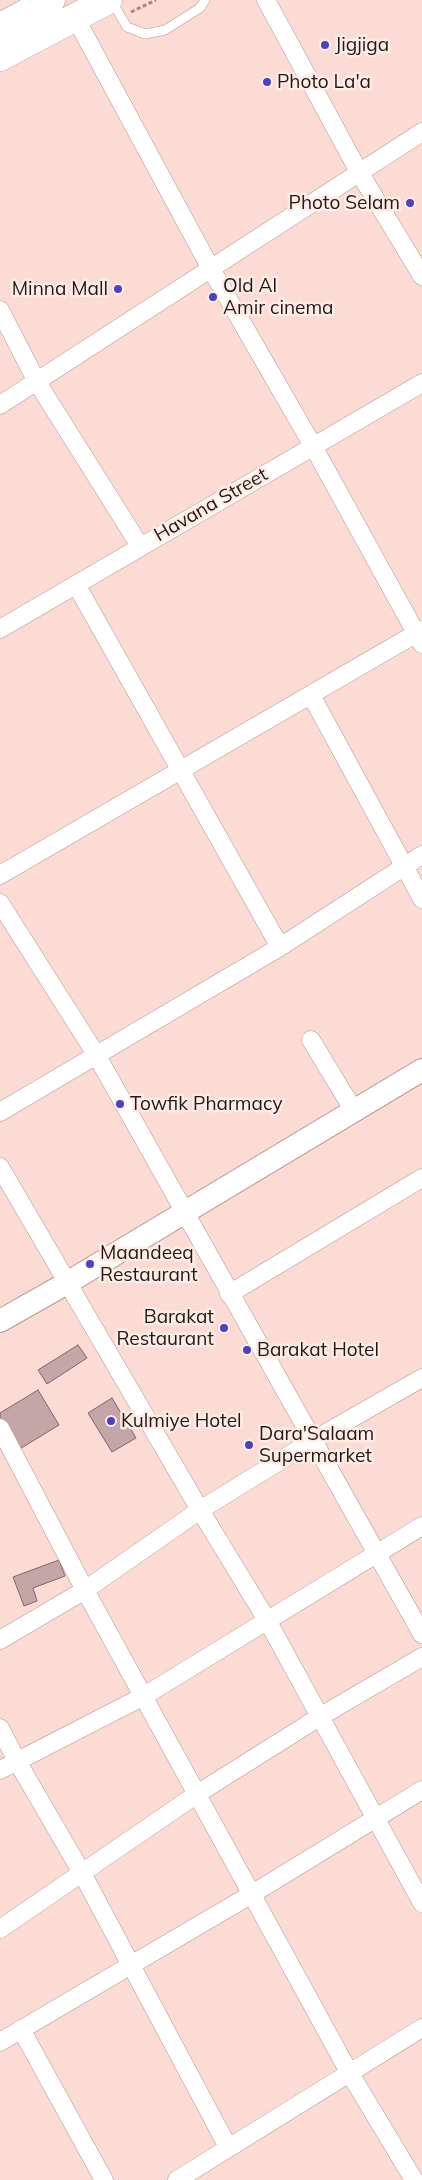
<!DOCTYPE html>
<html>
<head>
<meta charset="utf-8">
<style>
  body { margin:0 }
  canvas { display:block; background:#fbdbd3 }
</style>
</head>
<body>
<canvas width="422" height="2180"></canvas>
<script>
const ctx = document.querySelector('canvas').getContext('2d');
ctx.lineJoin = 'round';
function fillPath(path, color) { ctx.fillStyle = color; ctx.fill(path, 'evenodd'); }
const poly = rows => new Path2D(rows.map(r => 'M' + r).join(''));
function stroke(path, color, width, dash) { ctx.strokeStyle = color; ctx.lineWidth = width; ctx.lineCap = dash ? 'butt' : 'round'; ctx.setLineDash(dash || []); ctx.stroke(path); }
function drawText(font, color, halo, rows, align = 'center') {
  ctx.font = font + ' Mulish,sans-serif'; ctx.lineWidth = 5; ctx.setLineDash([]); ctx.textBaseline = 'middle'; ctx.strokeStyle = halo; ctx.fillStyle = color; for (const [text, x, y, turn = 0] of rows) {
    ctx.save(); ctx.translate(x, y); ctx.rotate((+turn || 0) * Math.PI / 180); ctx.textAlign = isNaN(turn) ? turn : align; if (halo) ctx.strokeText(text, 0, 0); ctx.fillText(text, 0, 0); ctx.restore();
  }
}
const building = poly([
  [78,1345,87,1358,47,1384,38,1370,78,1345],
  [38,1390,59,1425,18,1450,0,1421,0,1413,38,1390],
  [112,1398,136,1438,112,1452,88,1413,112,1398],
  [59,1560,65,1576,33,1588,37,1601,24,1606,13,1577,59,1560]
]);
fillPath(building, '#c4a5a8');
stroke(building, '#816567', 1);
const service = poly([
  [111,0,127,27,145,34,165,30,200,8,205,0]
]);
const minor = poly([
  [266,0,359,172,422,276],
  [75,17,211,269,313,446,422,644],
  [0,310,37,382,140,546],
  [0,405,422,132],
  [77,586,280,947],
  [0,629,422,383],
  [311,695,422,899],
  [0,875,422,630],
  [0,903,97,1056,422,1634],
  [311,1040,354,1111],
  [0,1112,280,947,422,855],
  [0,1167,200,1510,267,1620,422,1903],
  [229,1294,422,1178],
  [0,1428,85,1590,349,2072,414,2180],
  [0,1640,85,1590,200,1510,312,1441,422,1378],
  [0,1728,17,1761,82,1873,228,2147],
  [0,1770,144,1696,422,1526],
  [0,1929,197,1794,321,1716,422,1657],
  [21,2029,104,2180],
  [0,2042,252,1894,422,1790],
  [177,2180,422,2028]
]);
const tertiary = poly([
  [0,1321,67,1283,422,1070]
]);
const trunk = poly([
  [0,27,51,0],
  [0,57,108,0]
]);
stroke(service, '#b4978f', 10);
stroke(minor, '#b4978f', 19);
stroke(tertiary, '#b4978f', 24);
stroke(trunk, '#b4978f', 29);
stroke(poly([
  [131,12,156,0]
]), '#a28b85', 3, [4, 2.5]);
stroke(service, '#fff', 9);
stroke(minor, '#fff', 18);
stroke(tertiary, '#fff', 22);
stroke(trunk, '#fff', 28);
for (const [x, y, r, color] of [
  [325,45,5,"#4b43b9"],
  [267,82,5,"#4b43b9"],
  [410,203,5,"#4b43b9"],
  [118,289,5,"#4b43b9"],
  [213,297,5,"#4b43b9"],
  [120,1104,5,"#4b43b9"],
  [90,1264,5,"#4b43b9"],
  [224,1328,5,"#4b43b9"],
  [247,1350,5,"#4b43b9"],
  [111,1421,5,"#4b43b9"],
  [249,1445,5,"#4b43b9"]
]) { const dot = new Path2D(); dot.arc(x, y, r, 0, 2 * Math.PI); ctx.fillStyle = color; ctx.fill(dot); stroke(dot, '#ffece7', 2); }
drawText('19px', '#231815', '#ffece7', [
  ["Jigjiga",335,45],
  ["Photo La'a",277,82],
  ["Photo Selam",400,203,"right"],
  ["Old Al",223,286],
  ["Amir cinema",223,308],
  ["Minna Mall",108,289,"right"],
  ["Towfik Pharmacy",130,1104],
  ["Maandeeq",100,1253],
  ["Restaurant",100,1275],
  ["Barakat",214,1317,"right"],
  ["Restaurant",214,1339,"right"],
  ["Barakat Hotel",257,1350],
  ["Kulmiye Hotel",121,1421],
  ["Dara'Salaam",259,1434],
  ["Supermarket",259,1456]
], 'left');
drawText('19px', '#231815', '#ffece7', [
  ["Havana Street",211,505,-30]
]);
</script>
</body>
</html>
